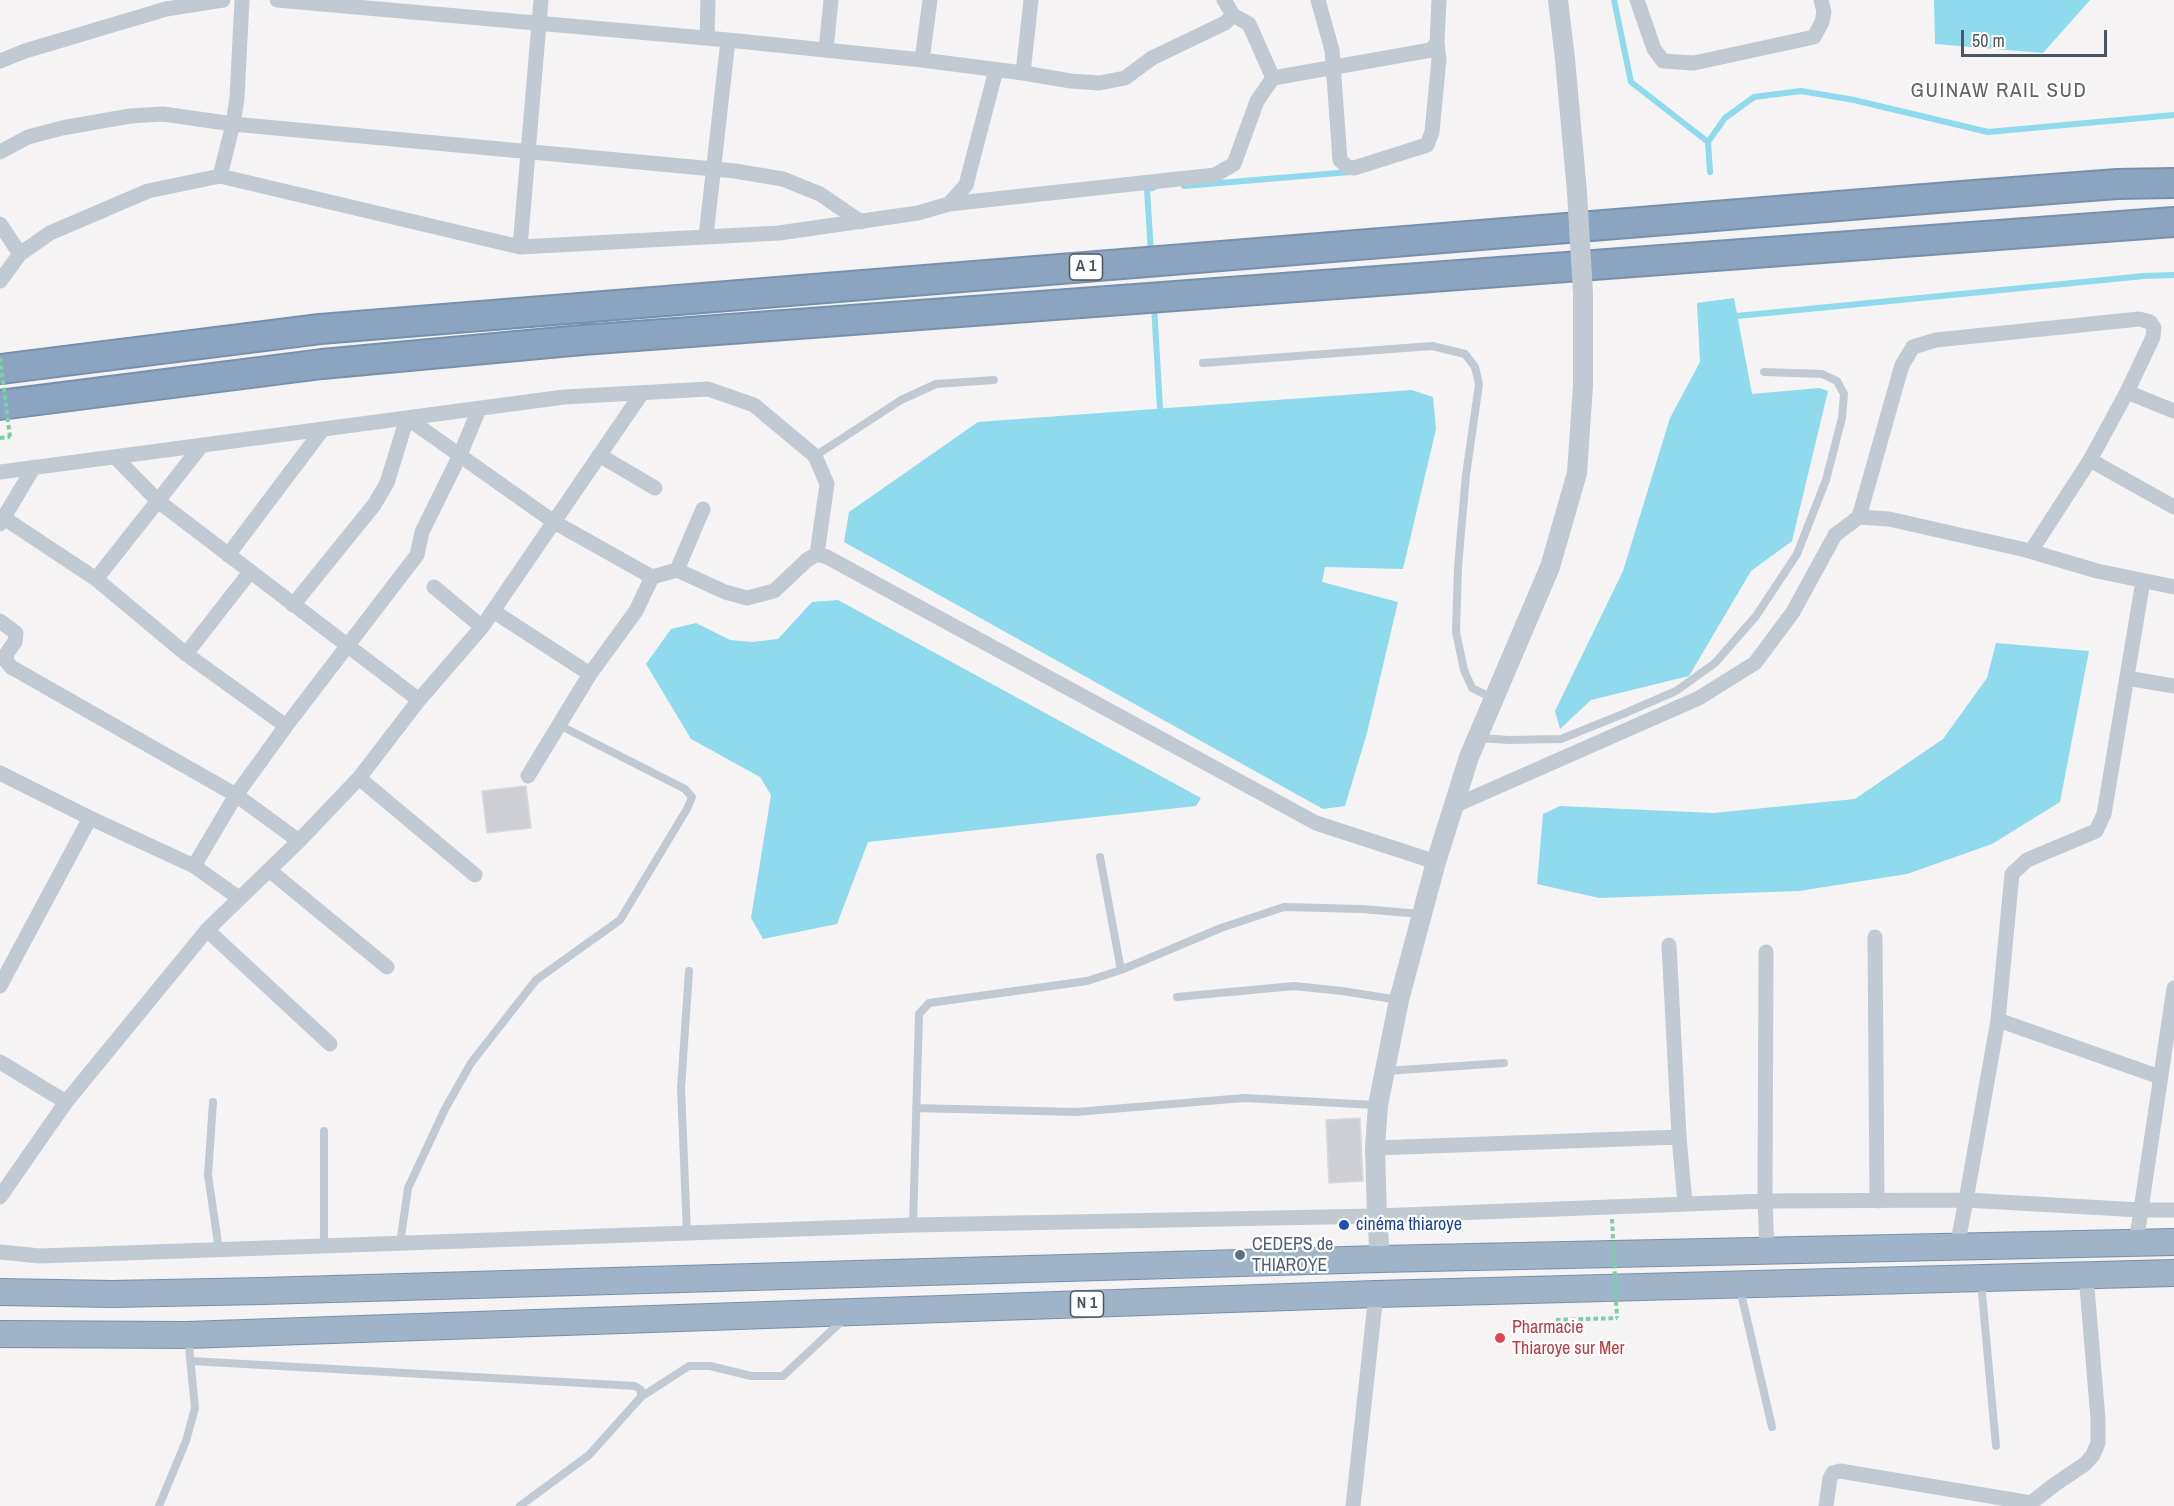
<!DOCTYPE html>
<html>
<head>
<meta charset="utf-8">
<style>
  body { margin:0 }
  #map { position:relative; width:2174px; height:1506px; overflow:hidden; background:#f5f3f3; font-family:"Archivo Narrow",sans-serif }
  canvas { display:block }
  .scale { position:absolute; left:1961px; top:30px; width:146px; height:27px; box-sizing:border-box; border:3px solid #4a5661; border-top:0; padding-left:8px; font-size:18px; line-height:21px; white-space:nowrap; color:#4a5661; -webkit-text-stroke:4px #fff; paint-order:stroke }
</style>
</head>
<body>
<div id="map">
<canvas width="2174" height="1506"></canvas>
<div class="scale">50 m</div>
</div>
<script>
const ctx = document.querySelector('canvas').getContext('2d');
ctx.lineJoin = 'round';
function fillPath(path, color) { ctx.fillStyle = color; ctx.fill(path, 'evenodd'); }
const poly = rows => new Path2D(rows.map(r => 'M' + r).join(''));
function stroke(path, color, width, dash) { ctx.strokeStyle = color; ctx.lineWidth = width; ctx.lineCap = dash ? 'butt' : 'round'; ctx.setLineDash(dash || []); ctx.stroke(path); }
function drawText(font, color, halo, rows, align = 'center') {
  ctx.font = font + ' "Archivo Narrow",sans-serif'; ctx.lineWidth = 4.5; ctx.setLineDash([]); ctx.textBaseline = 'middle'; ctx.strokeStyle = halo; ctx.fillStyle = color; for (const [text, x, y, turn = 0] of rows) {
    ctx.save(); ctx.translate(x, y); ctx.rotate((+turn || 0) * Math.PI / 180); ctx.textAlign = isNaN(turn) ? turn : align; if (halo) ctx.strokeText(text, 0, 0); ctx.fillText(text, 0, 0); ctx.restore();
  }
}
fillPath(poly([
  [1934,0,2090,0,2043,53,1935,44],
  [1734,298,1752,394,1819,388,1828,391,1792,541,1751,571,1689,676,1591,700,1560,729,1555,711,1623,571,1670,418,1700,362,1697,303],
  [1412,390,1433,397,1436,429,1403,569,1325,567,1322,582,1398,602,1367,733,1345,806,1323,809,844,542,849,512,978,422],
  [838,600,1201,798,1196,806,868,842,837,924,763,939,751,918,771,795,760,777,691,739,646,664,671,629,696,623,730,640,752,642,778,639,812,602],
  [1996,643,2089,651,2060,802,1992,844,1907,874,1799,891,1599,898,1537,884,1543,814,1560,806,1713,813,1855,799,1943,739,1987,678]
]), '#90daee');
stroke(poly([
  [1614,0,1631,82,1708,142],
  [1710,172,1708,142,1725,118,1754,97,1801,91,1854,100,1988,132,2174,115],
  [1184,186,1350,172],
  [1151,254,1147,189,1153,188],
  [1154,306,1160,409],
  [1737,316,2144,276,2174,275]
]), '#90daee', 6);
const building = poly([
  [526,786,531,828,487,833,482,791,526,786],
  [1360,1118,1363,1181,1329,1183,1326,1120,1360,1118]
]);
fillPath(building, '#cdcfd5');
stroke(building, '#d7d9de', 1.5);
const trunk = poly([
  [0,1292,112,1294,263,1291,1380,1259,2174,1242],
  [0,1334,187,1335,1376,1294,2174,1273]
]);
const motorway = poly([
  [0,369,320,329,1974,195,2117,184,2174,183],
  [0,405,322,364,582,340,2174,222]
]);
stroke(trunk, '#7690ad', 28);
stroke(motorway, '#7690ad', 32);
stroke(poly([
  [0,438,10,437],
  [1556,1320,1617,1318]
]), '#7ad0a6', 4, [4.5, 3]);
stroke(poly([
  [1203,363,1432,346,1465,354,1475,367,1479,384,1466,475,1458,567,1456,632,1464,670,1472,688,1492,698],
  [815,456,901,400,936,384,994,380],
  [1478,738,1509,740,1561,739,1623,714,1676,691,1715,663,1756,616,1797,554,1826,480,1842,418,1844,394,1837,381,1822,374,1764,372],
  [1100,857,1121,970],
  [1177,997,1294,986,1342,991,1399,1000],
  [1386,1071,1504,1063],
  [213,1102,208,1175,219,1250],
  [916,1108,1076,1112,1244,1098,1376,1105],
  [324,1131,324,1247],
  [913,1225,919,1014,929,1003,1087,981,1121,970,1221,928,1284,907,1362,909,1421,914],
  [687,1233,681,1088,689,971],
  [400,1244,408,1188,445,1109,471,1063,536,980,620,920,687,809,692,797,685,789,559,725],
  [1981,1282,1996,1446],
  [1740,1289,1772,1427],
  [191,1361,635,1386,641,1390,641,1397,589,1455,520,1506],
  [641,1397,689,1366,710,1366,751,1376,783,1376,844,1319],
  [159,1506,186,1441,195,1408,188,1337]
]), '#c1cad2', 8);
stroke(poly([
  [277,0,728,40,922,60,1023,73,1071,81,1099,83,1125,78,1152,58,1225,23,1233,15],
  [1224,0,1233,15,1249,24,1273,78],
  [1318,0,1332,50,1340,160,1347,167,1354,168,1427,145,1432,132,1439,59,1437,43],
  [1637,0,1654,49,1663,61,1694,63,1814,37,1822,22,1824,12,1821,0],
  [707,38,708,0],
  [826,50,831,0],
  [922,60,930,0],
  [0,61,25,51,166,9,223,0],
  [1023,73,1031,0],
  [0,152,28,137,62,128,130,116,163,114,233,124,735,171,783,179,820,194,861,222],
  [220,176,233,124,237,98,242,0],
  [949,204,1215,175,1234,164,1257,101,1273,78,1431,50,1437,43,1439,0],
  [0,224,20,254,0,281],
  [706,236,728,40],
  [520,247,541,0],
  [20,254,50,233,148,191,220,176,520,247,779,233,918,213,949,204,966,185,996,70],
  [2127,392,2174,411],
  [599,455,655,488],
  [115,457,158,501,419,700],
  [2090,460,2174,507],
  [0,472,564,397,708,389,754,405,815,456,827,484,817,554],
  [1859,517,1902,365,1913,347,1936,340,2139,319,2150,322,2154,328,2153,337,2127,392,2090,460,2031,551],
  [4,518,96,579,186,654,286,726],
  [0,524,34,467],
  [228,555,323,429],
  [677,570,703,509],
  [96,579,202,445],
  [434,587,482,627],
  [293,605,374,505,387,483,407,418,554,522,652,577],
  [493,611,590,674],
  [0,621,16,633,15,642,7,653,6,661,11,667,236,795,299,841],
  [186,654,250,572],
  [2127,678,2174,686],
  [0,773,90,818,194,866,239,898],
  [528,776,590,674,636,611,652,577,677,570,725,592,747,598,774,591,807,560,817,554,827,557,1316,823,1436,862],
  [359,778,475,875],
  [1454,806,1699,698,1755,663,1793,612,1835,535,1859,517,1889,519,2026,550,2097,571,2174,587],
  [194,866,236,795,286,726,417,555,422,532,460,455,479,409],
  [269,870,387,967],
  [207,930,330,1044],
  [1875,937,1877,1201],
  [1669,945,1679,1137,1685,1203],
  [1766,952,1765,1201,1767,1251],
  [0,986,90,818],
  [1998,1020,2160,1077],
  [0,1062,66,1102],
  [1375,1148,1679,1137],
  [0,1197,66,1102,207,930,299,841,359,778,419,700,482,627,642,393],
  [2136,1243,2174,988],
  [1957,1247,1966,1200,2140,1210,2174,1210],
  [0,1252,40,1256,913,1225,1377,1216,1765,1201,1966,1200,1998,1020,2012,874,2027,860,2096,831,2104,814,2143,581],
  [1353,1506,1376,1294],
  [1826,1506,1830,1478,1833,1473,1840,1471,2031,1503],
  [2031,1506,2031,1503,2054,1485,2085,1464,2093,1455,2098,1443,2098,1419,2086,1275]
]), '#c1cad2', 15);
stroke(poly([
  [1558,0,1565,59,1577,192],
  [1380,1259,1377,1216,1375,1148,1378,1105,1399,1000,1436,862,1469,757,1550,567,1577,473,1583,386,1583,293]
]), '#c1cad2', 20);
stroke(trunk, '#9fb4c9', 26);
stroke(motorway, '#8ba5c1', 28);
stroke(poly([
  [0,358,10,437],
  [1612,1219,1617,1318]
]), '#7ad0a6', 4, [4.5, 3]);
stroke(poly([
  [1577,192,1583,293]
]), '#c1cad2', 20);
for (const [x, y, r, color] of [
  [1344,1225,6,"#1a4fb4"],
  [1240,1255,6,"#5c6f8a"],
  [1500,1338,6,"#e0444e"]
]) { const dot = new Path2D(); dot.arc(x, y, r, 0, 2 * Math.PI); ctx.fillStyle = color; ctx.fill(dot); stroke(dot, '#fff', 2); }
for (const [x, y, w] of [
  [1086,267,33],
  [1087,1304,33]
]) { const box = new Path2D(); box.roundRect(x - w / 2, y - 13, w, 26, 4.5); ctx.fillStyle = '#fff'; ctx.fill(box); stroke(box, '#4a5661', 1.5); }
drawText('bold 16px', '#4a5661', null, [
  ["A 1",1086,267],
  ["N 1",1087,1304]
]);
drawText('18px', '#164399', '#fff', [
  ["cinéma thiaroye",1356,1225]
], 'left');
drawText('18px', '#4e5e75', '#fff', [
  ["CEDEPS de",1252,1245],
  ["THIAROYE",1252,1266]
], 'left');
drawText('18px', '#be3a42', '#fff', [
  ["Pharmacie",1512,1328],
  ["Thiaroye sur Mer",1512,1349]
], 'left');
ctx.letterSpacing = '1.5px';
drawText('21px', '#5f6368', '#fff', [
  ["GUINAW RAIL SUD",1999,91]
]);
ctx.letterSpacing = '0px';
</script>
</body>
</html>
